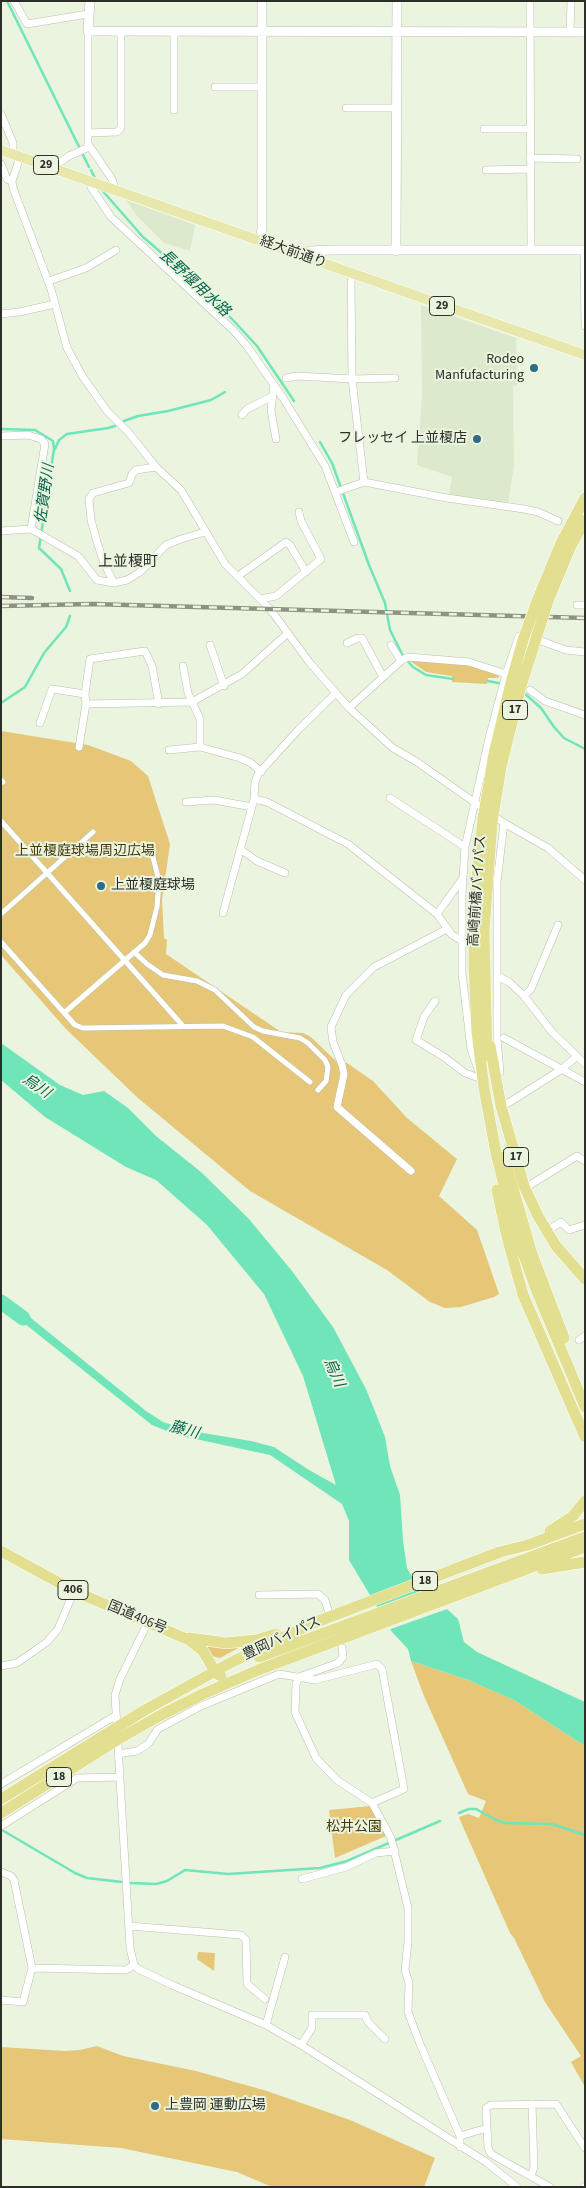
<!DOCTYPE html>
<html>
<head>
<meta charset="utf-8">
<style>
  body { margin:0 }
  #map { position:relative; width:586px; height:2188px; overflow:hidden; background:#eaf4df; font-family:"Source Sans 3",sans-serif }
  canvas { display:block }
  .frame { position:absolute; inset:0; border:2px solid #2b2f27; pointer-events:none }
</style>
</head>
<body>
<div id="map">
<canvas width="586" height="2188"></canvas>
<div class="frame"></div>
</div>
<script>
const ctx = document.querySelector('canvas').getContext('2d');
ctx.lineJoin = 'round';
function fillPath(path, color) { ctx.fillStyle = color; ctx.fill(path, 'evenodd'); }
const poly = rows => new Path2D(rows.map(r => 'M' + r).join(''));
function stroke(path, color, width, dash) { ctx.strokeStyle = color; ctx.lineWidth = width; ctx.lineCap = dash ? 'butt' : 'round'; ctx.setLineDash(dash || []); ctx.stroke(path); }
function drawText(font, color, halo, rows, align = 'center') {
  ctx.font = font + ' "Source Sans 3","Noto Sans JP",sans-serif'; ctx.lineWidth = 4; ctx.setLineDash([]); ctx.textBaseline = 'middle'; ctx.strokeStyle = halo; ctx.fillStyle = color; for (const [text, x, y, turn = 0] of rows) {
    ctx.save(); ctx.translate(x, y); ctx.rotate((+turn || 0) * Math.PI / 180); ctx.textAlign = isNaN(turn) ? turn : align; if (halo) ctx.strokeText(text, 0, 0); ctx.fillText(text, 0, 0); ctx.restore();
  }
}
fillPath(poly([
  [126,200,195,225,190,251,164,243,137,216],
  [421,305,516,338,517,385,513,386,514,466,508,503,449,495,452,477,417,465,422,397]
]), '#dce9cd');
fillPath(poly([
  [410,661,465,664,498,673,499,676,498,678,488,678,487,684,452,682,452,676,426,672],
  [1,731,88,745,131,761,148,776,170,844,162,900,164,938,167,940,166,954,281,1032,303,1033,311,1037,338,1063,347,1063,373,1081,407,1118,457,1159,439,1196,477,1230,499,1294,494,1297,461,1307,445,1308,430,1302,387,1270,250,1191,138,1098,66,1029,1,955],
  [204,1644,240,1647,220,1658,212,1656],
  [411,1661,468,1680,514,1700,585,1746,585,2087,571,2062,581,2056,545,2002,514,1938,510,1933,460,1820,459,1817,468,1814,479,1818,486,1801,468,1794,424,1696],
  [371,1806,386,1836,335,1858,329,1810],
  [198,1952,215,1953,214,1971,197,1959],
  [97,2046,123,2056,196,2071,267,2091,350,2120,435,2158,424,2187,272,2187,237,2172,121,2148,1,2139,1,2047,65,2051,80,2050]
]), '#e6c677');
fillPath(poly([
  [1,1043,60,1085,83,1095,104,1091,128,1108,156,1136,201,1172,248,1218,292,1271,333,1327,366,1389,376,1414,385,1437,390,1466,400,1495,403,1541,407,1568,412,1577,458,1619,464,1642,477,1652,585,1702,585,1746,514,1700,468,1680,411,1661,408,1649,392,1632,349,1560,349,1521,342,1504,270,1455,177,1435,152,1425,10,1312,8,1306,26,1314,146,1411,163,1422,191,1431,251,1441,274,1447,309,1470,336,1485,303,1376,264,1294,207,1225,156,1180,126,1167,45,1117,1,1080]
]), '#70e5ba');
fillPath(poly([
  [439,1599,450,1608,388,1630,380,1616]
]), '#eaf4df');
stroke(poly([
  [7,1,89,167],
  [91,170,96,180],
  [101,189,143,237,205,290,257,346,294,401],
  [124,421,138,416,168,411,211,400,225,392],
  [1,429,35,430,53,441,54,449,39,548,61,569,70,591],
  [320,442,332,463,369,565,385,603,390,630,403,656,413,667,426,675,453,679],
  [55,449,59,440,67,434,108,428,115,426],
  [488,681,503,684],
  [522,691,541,708,554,727,564,738,585,749],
  [1,703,25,687,44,653,66,627,70,616],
  [459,1813,469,1809,476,1809,496,1820,505,1823,552,1824,585,1835],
  [2,1830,75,1873,87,1878,122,1882],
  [131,1883,156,1884,167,1881,185,1870,228,1874,320,1868,347,1861,440,1821]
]), '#70e5ba', 2.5);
stroke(poly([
  [1,1302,23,1318]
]), '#70e5ba', 15);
const pedestrian = poly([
  [1,780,3,782],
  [1,821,183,1026],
  [1,914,93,832],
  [1,942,75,1025,83,1028,223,1026,253,1037,310,1082],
  [134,952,147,964,163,975,197,981,215,990,254,1027,263,1031,300,1038,308,1043,325,1060,328,1067,326,1081,318,1090],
  [65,1012,145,943,150,935,157,907,159,881,151,849]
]);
const minor = poly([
  [14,1,27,24,88,14],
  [530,1,531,250],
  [88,31,88,144,112,179,115,189],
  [570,32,571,1],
  [215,87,262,87],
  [346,108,397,108],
  [174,110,174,31],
  [1,114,13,143,13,154],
  [484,129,530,129],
  [88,133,117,132,121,128,121,31],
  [20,157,12,181,13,188,51,289,67,348,83,377,107,411,129,433,156,467,181,490,225,564,270,609,310,663,349,708,393,748,417,762,504,823,548,848,585,880],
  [530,158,577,159],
  [1,164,7,179,12,181],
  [55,168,57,164,69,156,89,147],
  [486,170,530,169],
  [89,180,91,187,111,217,233,330,247,346,283,398,325,466,354,542],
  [584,250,585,326],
  [353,274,351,282,352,379,364,482],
  [49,281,86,268,116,250],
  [1,314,19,312,55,304],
  [286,378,297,376,352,379,395,378],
  [274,385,271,410,276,439],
  [242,415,247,409,271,397],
  [1,436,28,435,41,439,45,444,31,529,78,556,97,580,114,583,127,580,140,572,166,545,181,539,205,532],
  [336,492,364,482,447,498,524,509,538,512,558,521],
  [1,531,31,529],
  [238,576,286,542,290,545,306,572],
  [114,583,104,563,97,542,91,520,89,499,93,493,129,483,132,474,136,470,156,467],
  [260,599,276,596,321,559,301,521,299,512],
  [577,605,585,605],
  [347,643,358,638,362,638,383,677],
  [210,645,224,686],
  [391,645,401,661],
  [183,666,188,693,200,719,200,747],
  [506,674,519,636,544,642,566,650,585,652],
  [530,690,545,701,585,715],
  [86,704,192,702,242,674,288,633],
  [349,708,402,660,408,657,469,662,506,674,489,738,465,847,462,894,462,973,471,1049,479,1072],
  [40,723,52,689,85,694],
  [79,747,86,704,85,694,90,659,145,651,152,666,159,704],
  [169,750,200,747,240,758,251,763,261,772],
  [390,798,465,847],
  [254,799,267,802,348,844,437,914],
  [186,802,214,800,252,807],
  [240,849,257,861,285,873],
  [463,878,437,914,452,935,466,943],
  [223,913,254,799,255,782,258,774,299,729,336,693],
  [497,976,509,982,524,996,552,1032,585,1064],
  [524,996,531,989,558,925],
  [435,1001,424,1017,416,1040,444,1057,465,1073,482,1079],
  [504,1038,585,1082],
  [500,1072,497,1039,497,882,504,823],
  [501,1103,501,1106,510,1102,562,1069,576,1057],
  [411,1171,337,1107,344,1074,342,1065,333,1042,331,1027,346,995,374,967,447,929],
  [525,1188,577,1156,585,1161],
  [547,1231,561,1222,569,1230,585,1225],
  [579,1340,585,1336],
  [259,1595,318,1594,325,1600,328,1610],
  [147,1624,120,1679,115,1695,130,1948,134,1965,138,1969,172,1985,266,2025,301,2045,486,2162,517,2187],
  [342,1648,343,1657,338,1663,299,1677,296,1684,295,1712,316,1758,337,1780,372,1803,391,1838,408,1908,408,1942,405,1970,409,1983,408,2012,420,2044,460,2136,460,2147],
  [1,1666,17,1663,47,1642,58,1629,74,1591],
  [118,1754,137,1751,148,1744,158,1729,201,1706,279,1674,315,1680,377,1664,382,1669,404,1789,372,1803],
  [1,1784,115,1716],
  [1,1826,77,1778,120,1777],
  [1,1872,11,1876,14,1880,32,1968,23,2002,1,2000],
  [302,1879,346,1867,376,1853,395,1851],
  [129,1926,241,1935,246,1940,247,1984,265,1999],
  [32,1968,126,1970,134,1965],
  [266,2025,285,1957],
  [301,2045,312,2028,312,2015,365,2015,368,2022,385,2039],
  [460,2136,487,2128],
  [531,2176,534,2167,532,2104],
  [550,2187,491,2154,488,2148,486,2108,491,2105,556,2104,585,2148],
  [584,2187,585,2186]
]);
const tertiary = poly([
  [90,1,88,31,585,32],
  [260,241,262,229,262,1],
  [396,251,397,1],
  [300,255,310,251,332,250,585,250]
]);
const primary = poly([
  [1,150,585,355]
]);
const trunk = poly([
  [537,601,561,543,585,498],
  [548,601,570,548,585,520],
  [483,819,474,907,474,966,477,1032,484,1088,496,1153,515,1231,538,1294,585,1407],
  [490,1046,501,1106,524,1186,538,1216,556,1246,585,1279],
  [487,1055,484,932,492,822],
  [504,1157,532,1254,564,1338],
  [497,1190,507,1237,523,1295,585,1437],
  [550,1531,573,1516,585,1501],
  [1,1551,74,1591,189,1640,203,1651,216,1673,221,1676],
  [542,1569,585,1562],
  [189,1638,226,1643,256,1640,276,1634],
  [259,1657,585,1537],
  [1,1799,145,1710,232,1662,280,1639,311,1624,500,1552,528,1545,585,1524],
  [1,1813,117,1740,161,1715,203,1694,258,1670,585,1547]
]);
stroke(pedestrian, '#b8c1ae', 6);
stroke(minor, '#b8c1ae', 8);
stroke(tertiary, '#b8c1ae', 10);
stroke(primary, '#fff', 11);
stroke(trunk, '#fff', 12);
stroke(pedestrian, '#fff', 5);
stroke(minor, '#fff', 7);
stroke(tertiary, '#fff', 9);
stroke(primary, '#e9e8ac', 10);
stroke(trunk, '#e2e090', 11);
const rail = poly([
  [1,597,32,598],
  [1,606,92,604,585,618]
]);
stroke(rail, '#8c9384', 4.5);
stroke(rail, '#eaf4df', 2.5, [8]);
const trunkBridge = poly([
  [483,819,494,754,511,683,523,640,537,601],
  [492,822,501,767,521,686,548,601]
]);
stroke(trunkBridge, '#fff', 12, []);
stroke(trunkBridge, '#e2e090', 11);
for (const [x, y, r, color] of [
  [534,368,5,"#2f6c83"],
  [477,439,5,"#2f6c83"],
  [101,886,5,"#2f6c83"],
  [155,2106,5,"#2f6c83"]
]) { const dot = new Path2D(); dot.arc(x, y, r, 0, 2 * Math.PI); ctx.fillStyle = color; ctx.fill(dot); stroke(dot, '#eaf4df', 2); }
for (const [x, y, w] of [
  [46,165,25],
  [442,306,25],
  [515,710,25],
  [516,1157,25],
  [425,1581,25],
  [73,1590,30],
  [59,1777,25]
]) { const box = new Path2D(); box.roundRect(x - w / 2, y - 9.5, w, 19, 4); ctx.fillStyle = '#eaf4df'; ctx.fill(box); stroke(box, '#2b2f27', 1); }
drawText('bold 12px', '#2b2f27', null, [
  ["29",46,165],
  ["29",442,306],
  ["17",515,710],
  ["17",516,1157],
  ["18",425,1581],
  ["406",73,1590],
  ["18",59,1777]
]);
drawText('14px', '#2b2f27', '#eaf4df', [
  ["経大前通り",293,253,20],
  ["高崎前橋バイパス",478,891,-86],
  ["国道406号",137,1618,23],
  ["豊岡バイパス",282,1639,-25]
]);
drawText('14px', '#2b2f27', '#eaf4df', [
  ["Rodeo",524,360],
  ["Manfufacturing",524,376],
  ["フレッセイ 上並榎店",467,439],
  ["上並榎庭球場",111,886,"left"],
  ["上豊岡 運動広場",165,2106,"left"]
], 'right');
drawText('14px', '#46370c', '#eaf4df', [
  ["上並榎庭球場周辺広場",85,852],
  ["松井公園",354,1828]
]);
drawText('italic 15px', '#01654a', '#eaf4df', [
  ["長野堰用水路",194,284,43],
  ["佐賀野川",46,494,-82],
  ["烏川",36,1087,34],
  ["烏川",333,1373,66],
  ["藤川",184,1431,15]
]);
drawText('15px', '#2b2f27', '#eaf4df', [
  ["上並榎町",128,563]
]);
</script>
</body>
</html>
